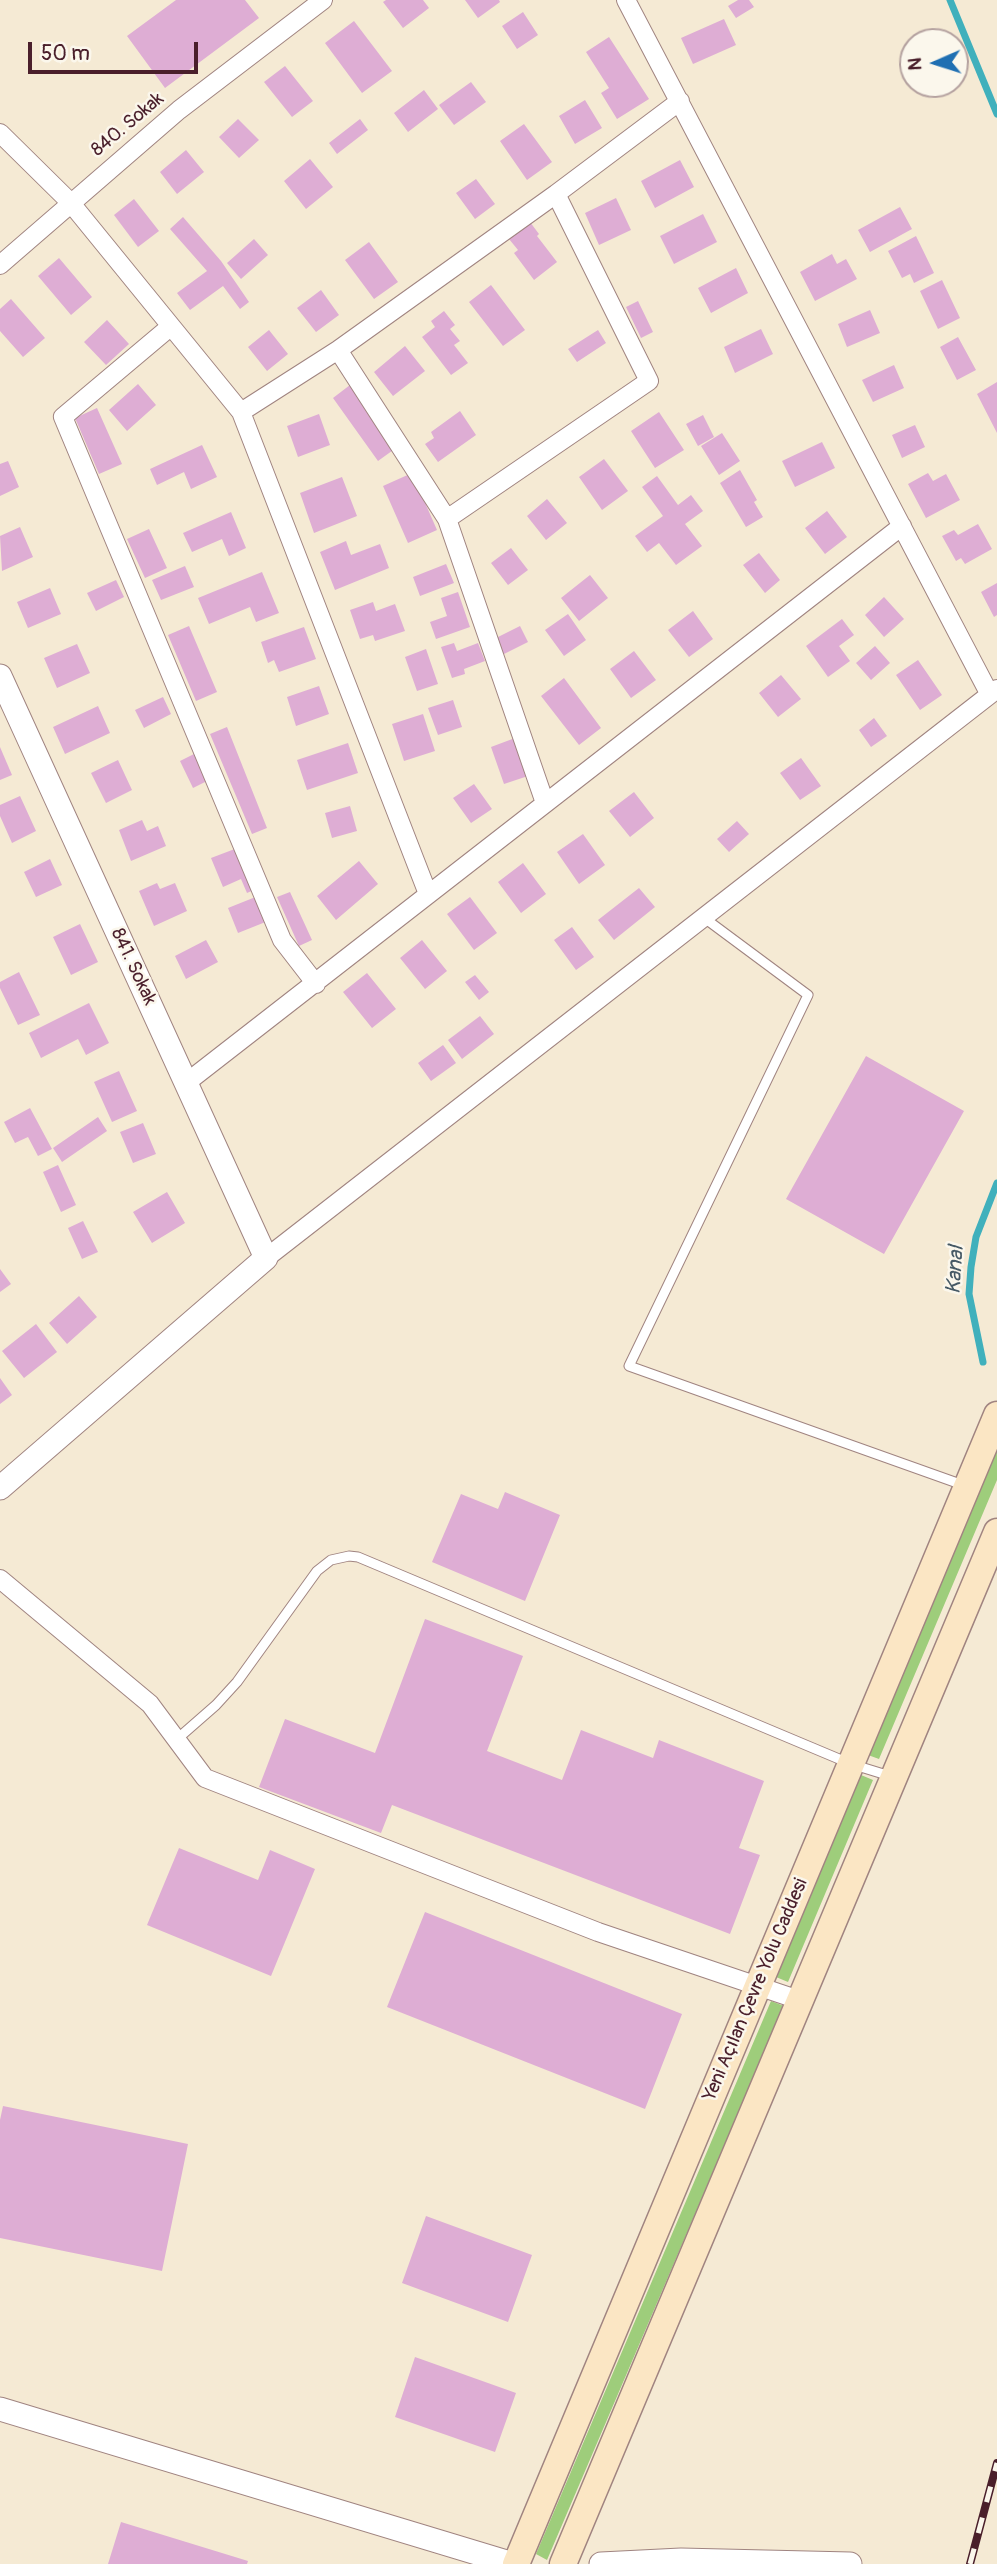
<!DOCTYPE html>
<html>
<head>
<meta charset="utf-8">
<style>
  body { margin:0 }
  #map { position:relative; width:997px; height:2564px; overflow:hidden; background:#f5ead4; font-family:Pangolin,sans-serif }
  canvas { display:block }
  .north { position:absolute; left:899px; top:28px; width:70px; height:70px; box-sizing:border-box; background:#fbf7ec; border:2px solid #b4a19f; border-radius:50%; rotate:267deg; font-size:19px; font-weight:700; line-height:28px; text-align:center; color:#4a1f2b }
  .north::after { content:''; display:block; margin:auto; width:24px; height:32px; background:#1f6fb2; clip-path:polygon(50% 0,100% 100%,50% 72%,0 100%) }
  .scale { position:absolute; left:28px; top:42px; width:170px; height:32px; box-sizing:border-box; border:4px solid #4a1f2b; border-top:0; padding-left:9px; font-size:21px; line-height:24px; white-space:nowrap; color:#4a1f2b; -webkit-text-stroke:5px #fbf7ec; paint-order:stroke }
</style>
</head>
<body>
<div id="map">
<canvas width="997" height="2564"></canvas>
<div class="north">N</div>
<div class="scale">50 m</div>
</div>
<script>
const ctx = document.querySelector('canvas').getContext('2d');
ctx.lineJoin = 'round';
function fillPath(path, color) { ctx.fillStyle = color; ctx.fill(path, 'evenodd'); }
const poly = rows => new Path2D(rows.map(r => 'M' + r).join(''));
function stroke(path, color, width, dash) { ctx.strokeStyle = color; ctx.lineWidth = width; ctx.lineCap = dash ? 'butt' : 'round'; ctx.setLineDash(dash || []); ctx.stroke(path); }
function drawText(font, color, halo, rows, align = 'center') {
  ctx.font = font + ' Pangolin,sans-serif'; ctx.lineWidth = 5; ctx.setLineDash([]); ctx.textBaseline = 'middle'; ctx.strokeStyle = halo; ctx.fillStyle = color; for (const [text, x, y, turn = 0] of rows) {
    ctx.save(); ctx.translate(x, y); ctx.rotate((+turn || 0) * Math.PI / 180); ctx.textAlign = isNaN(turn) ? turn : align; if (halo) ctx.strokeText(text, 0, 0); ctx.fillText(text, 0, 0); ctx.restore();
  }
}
fillPath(poly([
  [997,1448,997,1480,879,1759,868,1755],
  [861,1775,873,1780,788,1982,776,1977],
  [771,2001,784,2006,547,2560,536,2554]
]), '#9ecd7b');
stroke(poly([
  [950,0,997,114],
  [983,1362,969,1294,971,1267,976,1237,997,1183]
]), '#40b0bc', 7);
fillPath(poly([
  [176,0,245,0,259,18,165,88,127,36],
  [386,0,423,0,429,8,403,28,383,2],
  [465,0,499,0,500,2,478,18],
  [738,0,749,0,754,7,736,18,728,6],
  [523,12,538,35,517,49,502,26],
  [724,19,736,45,693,64,681,38],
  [354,21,392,71,362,93,325,43],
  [609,37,649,99,617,119,601,93,609,88,586,52],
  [285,66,313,101,292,117,264,82],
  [471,82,486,102,454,125,439,105],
  [424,90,438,109,408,132,394,113],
  [585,100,602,128,575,144,559,116],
  [238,119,259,140,239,158,219,137],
  [360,119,368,130,337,154,329,143],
  [524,124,552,162,527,180,500,141],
  [186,150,204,172,177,194,160,172],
  [310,159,333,187,306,209,284,181],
  [680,160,694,187,655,208,641,181],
  [476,179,495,204,475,219,456,193],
  [616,198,631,230,599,245,585,213],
  [134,199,159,231,138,247,114,215],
  [900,207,912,229,870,252,858,230],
  [703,214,717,242,674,264,660,236],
  [183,217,221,261,249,302,240,309,223,286,190,310,177,293,207,271,170,229],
  [530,222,539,234,537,236,557,262,534,280,514,253,518,250,509,239],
  [916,236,934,273,914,283,910,274,902,278,888,251],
  [254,239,268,255,241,279,227,263],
  [369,242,398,282,374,299,345,260],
  [832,254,837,264,846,259,857,279,815,301,800,272],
  [59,258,92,297,71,315,38,276],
  [736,268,748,293,711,313,698,288],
  [942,280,960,318,938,329,920,291],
  [491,285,525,330,503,346,469,302],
  [321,290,339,315,316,332,297,308],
  [11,299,45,338,23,357,0,331,0,309],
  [638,301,653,332,641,338,626,307],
  [870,310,880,333,847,347,838,324],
  [444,311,455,325,450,329,460,341,454,345,468,363,451,375,422,337,435,327,431,321],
  [107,320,129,344,106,365,84,342],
  [761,329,773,354,735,373,724,347],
  [269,330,288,354,267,371,248,347],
  [598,330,606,343,577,362,568,349],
  [958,337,976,370,957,380,940,347],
  [405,346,425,371,393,396,374,372],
  [894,365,904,388,873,402,862,380],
  [997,382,997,433,977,394],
  [138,384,156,405,127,431,109,410],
  [350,385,396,448,378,461,333,398],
  [97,408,122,464,99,474,75,418],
  [460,411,476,435,438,462,425,444,434,438,431,432],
  [659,412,684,450,655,468,631,431],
  [319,414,330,445,298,457,287,426],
  [703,415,714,437,698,446,686,424],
  [915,425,925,447,902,458,892,435],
  [722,433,740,461,719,475,701,446],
  [822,442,835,468,795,487,782,461],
  [202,445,217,477,191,489,184,472,157,485,150,469],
  [604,459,628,491,602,510,579,477],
  [8,461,19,487,0,496,0,464],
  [740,470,757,500,754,502,763,517,746,527,720,483],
  [412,473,437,530,408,543,383,486],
  [928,473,933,481,946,474,960,500,926,518,908,484],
  [657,476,678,505,691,495,703,511,685,524,702,546,676,565,659,543,647,552,635,536,663,516,642,487],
  [342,477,357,516,314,533,300,493],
  [547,499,567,523,546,540,527,516],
  [827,511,847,537,825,554,805,528],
  [231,512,246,548,229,556,222,539,192,552,183,533],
  [978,524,992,549,965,564,961,558,956,561,942,536,954,530,958,535],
  [20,527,33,557,2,571,0,536],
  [149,529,167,568,145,578,127,539],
  [346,541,351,555,380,544,389,568,335,590,320,552],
  [511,548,528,570,508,585,491,563],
  [759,553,780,580,765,593,743,565],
  [446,564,454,583,420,596,413,577],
  [185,566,194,587,161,600,152,580],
  [262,572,279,613,256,622,250,607,209,624,198,598],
  [590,575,608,598,579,621,561,598],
  [116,580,124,597,96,611,87,593],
  [997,583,997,615,994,617,981,592],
  [50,588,61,614,28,628,17,602],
  [458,592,470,627,436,639,430,622,447,616,441,598],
  [884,597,904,619,884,637,865,615],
  [373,602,376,611,395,604,405,631,375,641,373,635,360,639,350,610],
  [693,611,713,639,689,657,668,630],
  [568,614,586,640,564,656,545,630],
  [842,619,854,635,839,646,850,661,828,677,806,646],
  [189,626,217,692,196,701,168,635],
  [520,626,528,642,500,656,492,640],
  [304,627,316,659,279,672,274,660,268,663,261,642],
  [454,643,457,651,478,643,485,661,464,669,465,674,452,678,441,647],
  [77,644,90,673,57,688,44,658],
  [875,646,890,663,871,680,856,663],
  [426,649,438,684,417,691,405,657],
  [634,651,656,680,631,698,610,669],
  [918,660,942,695,920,710,896,675],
  [781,675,801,699,778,717,759,693],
  [564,678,601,728,579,745,541,696],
  [319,686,329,714,296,726,287,697],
  [163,697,171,714,144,728,135,710],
  [453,700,462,727,438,735,428,708],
  [98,706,110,733,65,754,53,727],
  [423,714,435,751,404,761,392,724],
  [874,718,887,736,871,747,859,730],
  [227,727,267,828,252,834,210,734],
  [515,738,528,776,504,784,491,747],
  [348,743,358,773,307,790,297,760],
  [0,747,12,775,0,780],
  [198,752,211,779,193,788,180,761],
  [801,758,821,786,800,800,780,773],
  [118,760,132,790,106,803,91,773],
  [474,784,492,809,471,823,453,798],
  [634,792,654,818,630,837,609,811],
  [20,796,36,831,12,843,0,816,0,805],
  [350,806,357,831,332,838,325,813],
  [142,820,147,831,158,826,166,846,131,861,119,830],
  [737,821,749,834,729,852,717,839],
  [583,834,605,865,579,884,557,852],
  [240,847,256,889,247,893,241,879,223,887,211,858],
  [50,859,62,885,36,897,24,872],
  [359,861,378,884,336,920,317,896],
  [523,863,546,894,521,913,498,882],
  [157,883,160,889,175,883,187,911,154,926,139,891],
  [639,888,655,907,614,940,598,920],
  [290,892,312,940,299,946,277,897],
  [258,896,268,921,238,933,228,908],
  [470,897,497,933,474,950,447,914],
  [80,924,98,962,71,975,53,937],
  [572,927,594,957,576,970,554,940],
  [206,940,218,962,186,979,175,956],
  [422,940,447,971,425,989,400,958],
  [19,972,40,1015,18,1025,0,988,0,982],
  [367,973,396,1009,372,1028,343,992],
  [475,975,489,992,479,1000,465,982],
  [89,1003,109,1043,86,1055,78,1039,41,1058,29,1033],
  [480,1016,494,1034,462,1059,448,1040],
  [443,1045,456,1063,431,1081,418,1063],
  [866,1056,964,1111,884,1254,786,1199],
  [119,1071,137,1111,112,1122,94,1082],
  [30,1108,52,1149,38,1156,28,1137,15,1143,4,1122],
  [98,1117,107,1131,62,1162,53,1148],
  [143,1123,156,1154,133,1163,120,1132],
  [58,1165,76,1205,61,1212,43,1172],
  [167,1192,185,1223,152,1243,133,1212],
  [83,1221,98,1252,82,1259,68,1228],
  [0,1269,11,1284,0,1292],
  [79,1296,97,1317,67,1344,49,1323],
  [36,1324,57,1352,24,1378,2,1351],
  [0,1378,12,1395,0,1404],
  [505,1492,560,1515,525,1601,432,1562,461,1494,498,1509],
  [425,1619,523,1656,487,1751,562,1780,581,1730,653,1758,659,1740,764,1781,739,1848,760,1855,730,1934,392,1805,381,1833,259,1787,285,1719,375,1753],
  [179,1848,258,1880,270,1850,315,1869,271,1976,147,1925],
  [425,1912,682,2014,645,2109,387,2007],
  [3,2106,188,2144,162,2271,0,2238,0,2120],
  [426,2216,532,2255,508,2322,402,2283],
  [415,2357,516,2393,495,2452,395,2417],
  [121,2522,248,2561,247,2564,108,2564]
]), '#deadd4');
const service = poly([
  [703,917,808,995,629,1366,963,1485],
  [176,1740,216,1705,237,1682,317,1571,331,1560,349,1556,358,1557,851,1764,890,1776]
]);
const minor = poly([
  [626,0,989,693],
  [0,133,70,202,241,412,428,894],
  [0,265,179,110,323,0],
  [170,327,63,417,282,940,316,984],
  [338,350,447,519,545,803],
  [241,412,338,350,556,194,680,101],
  [447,519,649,381,556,194],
  [186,1083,902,526],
  [266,1258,997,689],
  [0,1579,150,1704,205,1778,598,1932,799,2000]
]);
const tertiary = poly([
  [0,676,266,1258,0,1488],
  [0,2409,513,2564],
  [601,2564,681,2560,850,2564]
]);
const secondary = poly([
  [516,2564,997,1415],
  [563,2564,997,1532]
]);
stroke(service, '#a08480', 11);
stroke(minor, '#a08480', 20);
stroke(tertiary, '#a08480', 25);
stroke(secondary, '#a08480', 29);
stroke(service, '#fff', 9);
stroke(minor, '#fff', 18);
stroke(tertiary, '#fff', 23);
stroke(secondary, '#fbe6c4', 26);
const rail = poly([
  [970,2564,997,2463]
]);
stroke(rail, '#4a1f2b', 8);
stroke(rail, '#fbf7ec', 5, [16]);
drawText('19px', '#4a1f2b', '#fbf7ec', [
  ["840. Sokak",128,125,-40],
  ["841. Sokak",133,967,65],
  ["Yeni Açılan Çevre Yolu Caddesi",756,1990,-67]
]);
drawText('italic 21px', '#465965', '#fbf7ec', [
  ["Kanal",956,1270,-86]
]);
</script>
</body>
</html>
